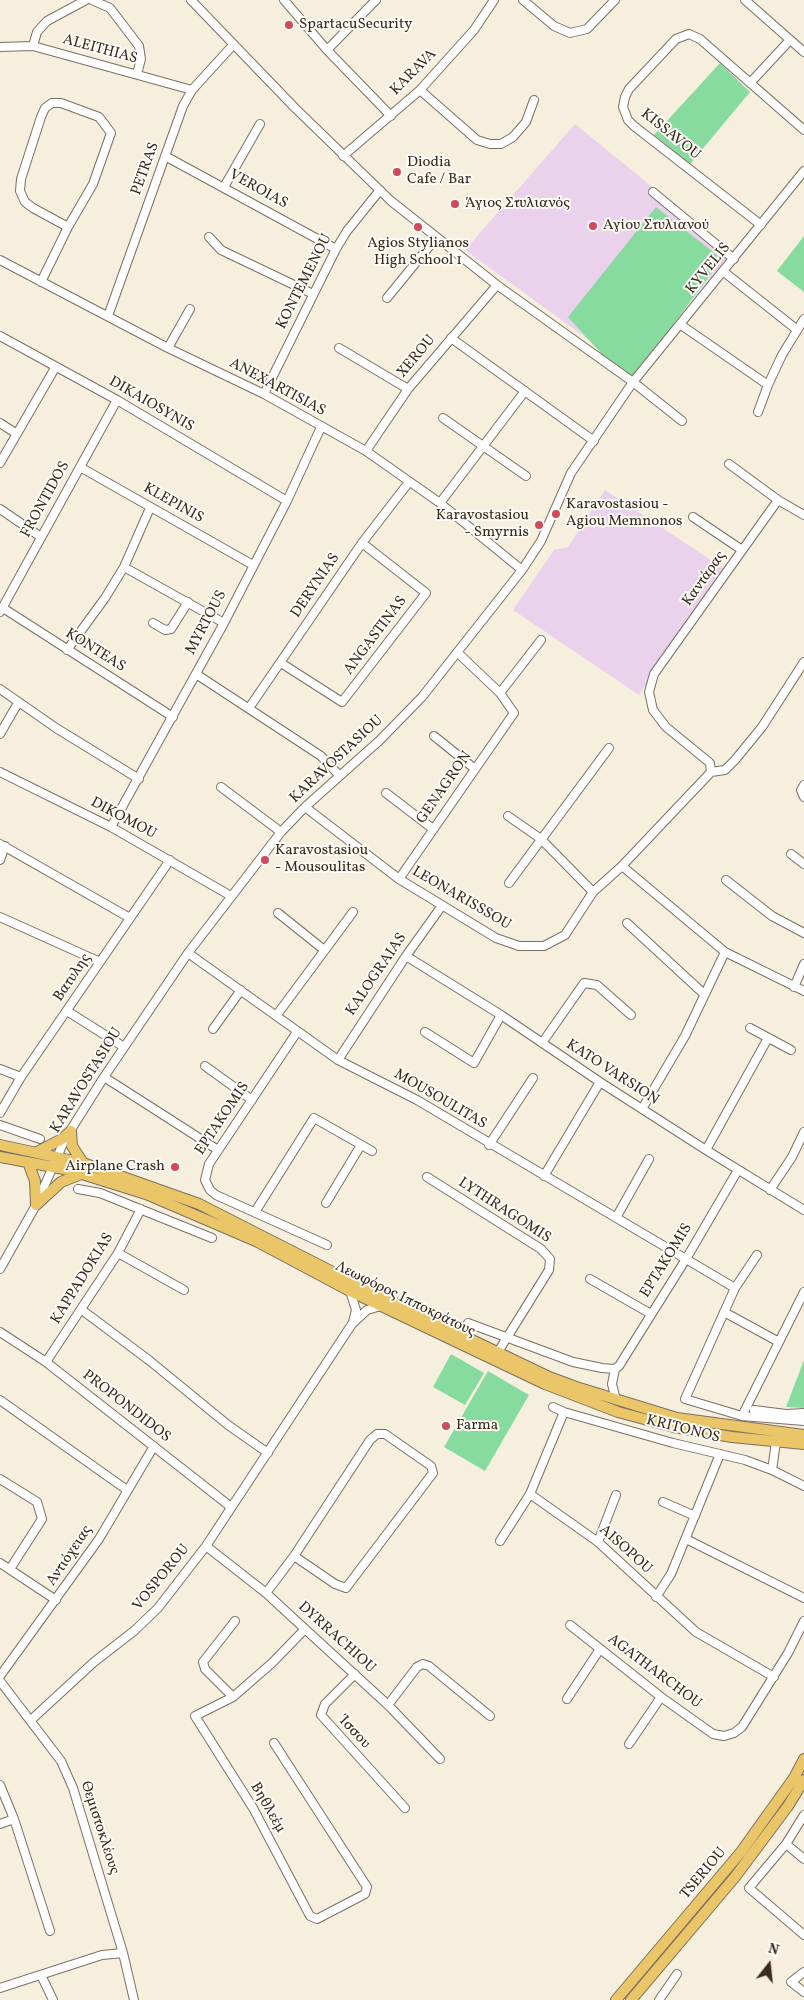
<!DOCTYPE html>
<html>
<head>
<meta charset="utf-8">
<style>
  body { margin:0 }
  #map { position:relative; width:804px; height:2000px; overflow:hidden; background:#f6efde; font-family:Vollkorn,serif }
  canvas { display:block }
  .north { position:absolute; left:744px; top:1940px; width:50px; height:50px; -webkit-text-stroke:4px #fdfcf7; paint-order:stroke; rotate:16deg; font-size:14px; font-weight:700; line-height:20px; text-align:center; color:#3b2a1e }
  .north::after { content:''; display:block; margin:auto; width:18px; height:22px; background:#3b2a1e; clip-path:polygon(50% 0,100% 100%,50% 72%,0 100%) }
</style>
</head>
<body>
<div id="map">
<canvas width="804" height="2000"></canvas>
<div class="north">N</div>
</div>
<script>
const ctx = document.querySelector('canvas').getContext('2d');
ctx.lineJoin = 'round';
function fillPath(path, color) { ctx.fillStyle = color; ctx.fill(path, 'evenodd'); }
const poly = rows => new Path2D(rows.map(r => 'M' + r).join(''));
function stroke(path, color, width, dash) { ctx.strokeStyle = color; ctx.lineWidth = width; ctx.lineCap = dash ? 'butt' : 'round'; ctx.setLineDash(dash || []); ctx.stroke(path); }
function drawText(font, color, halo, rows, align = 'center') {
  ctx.font = font + ' Vollkorn,serif'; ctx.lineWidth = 4; ctx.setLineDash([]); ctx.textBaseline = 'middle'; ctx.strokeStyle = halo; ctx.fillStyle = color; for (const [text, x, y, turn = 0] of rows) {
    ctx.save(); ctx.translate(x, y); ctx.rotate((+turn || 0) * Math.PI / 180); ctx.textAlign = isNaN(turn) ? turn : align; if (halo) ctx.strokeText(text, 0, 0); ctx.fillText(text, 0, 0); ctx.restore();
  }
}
fillPath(poly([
  [575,124,732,252,632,371,465,250],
  [605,490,726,570,639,695,513,610,554,550,568,547]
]), '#ead1ec');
fillPath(poly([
  [720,63,750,92,690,164,654,135],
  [656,207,722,259,629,384,568,317],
  [804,236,804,292,777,271],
  [451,1354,484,1373,465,1405,433,1387],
  [804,1360,804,1408,786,1407],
  [488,1371,529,1395,485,1471,444,1447]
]), '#87db9e');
const minor = poly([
  [92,0,110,8,139,46,141,59,137,74],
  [191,0,295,108,391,201,497,285,633,382,682,421],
  [284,0,327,50,391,116],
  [523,0,554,26,570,33,587,29,615,0],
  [745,0,804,52],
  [33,46,37,32,47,21,86,0],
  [0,47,33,46,192,90],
  [327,50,376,0],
  [750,83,790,40],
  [420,90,477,140,490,144,501,144,513,137,526,122,534,100],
  [165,156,336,249],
  [343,156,420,90,474,30,494,0],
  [224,187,260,124],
  [653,192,734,259],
  [761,225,634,126,628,120,623,107,625,97,629,89,676,39,689,34,700,39,804,130],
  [209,237,221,250,313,294],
  [0,260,168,348,264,394,366,451,440,503,522,570],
  [724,272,796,329],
  [41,282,68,227,93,184,111,133,99,117,61,103,52,103,45,108,41,117,21,179,20,191,25,202,33,208,68,227],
  [387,298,436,238],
  [108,316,183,106,192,90,233,45],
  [681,325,768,385],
  [0,336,117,400,287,501],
  [451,338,594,441],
  [168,348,190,309],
  [339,348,408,389],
  [264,394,336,249,347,231,380,190],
  [758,412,768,385,782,355,804,319],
  [443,418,526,476],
  [0,423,17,434],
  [366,451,408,389,497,285],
  [0,463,55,368],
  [729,464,778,500,804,515],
  [80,467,253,565],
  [440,503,525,391],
  [0,509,41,537],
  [693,517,742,550],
  [124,567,224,623],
  [3,608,173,717],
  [0,612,117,400],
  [153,623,165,630,171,629,188,602],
  [67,650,105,598,124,567,150,508],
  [281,663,342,702,426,593,362,543],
  [196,674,321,756,339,775],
  [0,689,56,728,139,779],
  [500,693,541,640],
  [249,708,362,543,409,482],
  [0,734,18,703],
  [434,736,475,769],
  [0,772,111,827,231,896],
  [711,772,725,770,735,760,762,727,804,662],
  [804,785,801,790,804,797],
  [221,787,281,832],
  [386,793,433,829],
  [305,807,399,879,496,938,519,946,544,946,565,935,593,892,622,866,711,772,710,763,666,727,653,710,649,692,654,674,778,500],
  [508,816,541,839,593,892],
  [111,827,224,623,287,501,321,427],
  [0,844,130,918],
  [791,854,804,864],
  [0,860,5,846],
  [622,866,725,952,804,991],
  [399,879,514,713,500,693,458,653],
  [726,880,772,916,804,933],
  [509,883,609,748],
  [278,913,323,949],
  [0,917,100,962],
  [627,923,704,994],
  [188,953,338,1060,417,1100,735,1288],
  [406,956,501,1015,600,1082,706,1150,804,1210],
  [794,987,804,964],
  [67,1011,124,1047],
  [276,1016,353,912],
  [750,1028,791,1050],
  [213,1029,241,990],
  [297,1032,209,1164,205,1180,210,1190,216,1195,327,1245],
  [425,1032,474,1063,501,1015],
  [542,1043,584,983,597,985,631,1015],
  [338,1060,406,956,441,907],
  [205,1066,252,1100],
  [0,1069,21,1077],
  [104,1077,218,1150],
  [642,1109,685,1036,725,952],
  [0,1113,21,1077,170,860],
  [0,1125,40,1139],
  [489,1145,533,1078],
  [706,1150,768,1038],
  [544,1176,600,1082],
  [427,1177,541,1249,550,1259,549,1270,498,1352],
  [78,1189,100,1193,212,1238],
  [770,1190,792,1157,804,1132],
  [326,1203,361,1145],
  [255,1212,314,1118,372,1151],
  [617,1216,649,1159],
  [118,1253,184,1290],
  [757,1255,735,1288,685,1399,742,1416,804,1421],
  [0,1269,36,1205,65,1139,104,1077,188,953,281,832,305,807,380,740,422,697,522,570,541,541,571,473,633,382,804,171],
  [590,1279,651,1314],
  [350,1291,356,1310,353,1322],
  [82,1310,150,1361,228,1425,268,1453],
  [724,1312,779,1342],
  [468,1323,573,1362,602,1368,615,1369,619,1366,686,1259,738,1170],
  [0,1332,46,1362,231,1507],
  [46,1362,118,1253,141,1209],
  [615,1369,612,1384,616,1400],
  [0,1400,127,1490],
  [553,1407,564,1412,673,1443,745,1460,772,1470,804,1486],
  [754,1410,786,1414,804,1413],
  [564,1412,530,1494,598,1542,696,1632,774,1677],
  [742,1416,804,1292],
  [772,1470,776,1442],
  [0,1479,37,1502,42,1519,10,1569],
  [663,1502,695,1516],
  [686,1539,804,1598],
  [500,1541,530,1494],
  [598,1542,616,1495],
  [206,1546,266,1593,305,1629,388,1705,440,1759],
  [0,1563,56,1600],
  [266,1593,294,1556,370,1440,377,1434,385,1434,431,1466,433,1473,346,1588,335,1584,294,1556],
  [656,1597,671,1574,720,1454],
  [570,1625,661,1697,713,1734,724,1736,734,1733,742,1727,788,1653,804,1621],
  [355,1674,325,1704,321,1715,405,1808],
  [0,1676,99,1539,154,1446],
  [0,1681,61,1761,73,1788,123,1953,134,2000],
  [233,1697,205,1669,203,1662,235,1621],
  [567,1699,600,1649],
  [388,1705,417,1667,423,1664,429,1666,490,1716],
  [31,1720,94,1662,134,1631,158,1608,206,1546,352,1324,367,1310,381,1306],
  [274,1743,367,1887,365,1894,317,1919,310,1916,253,1808,195,1716,233,1697,272,1663,305,1629],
  [629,1744,661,1697],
  [0,1785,14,1819,50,1931],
  [804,1815,786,1844,749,1888,804,1935],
  [0,1824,14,1819],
  [786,1844,804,1859],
  [804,1972,791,1982,804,1992],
  [41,1975,53,2000],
  [0,1988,102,1955,123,1953],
  [659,2000,677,1974]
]);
const major = poly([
  [71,1131,72,1146,83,1163],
  [0,1145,83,1163,199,1204,374,1293,549,1377,576,1387,677,1418,804,1435],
  [37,1152,62,1139,71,1131],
  [0,1157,69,1170,146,1194,258,1242,350,1291,545,1384,618,1412,674,1427,732,1437,804,1444],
  [28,1162,35,1181,36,1205],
  [36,1205,61,1182,81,1174],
  [616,2000,741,1852,794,1778,804,1759],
  [631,2000,735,1877,788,1806,804,1780]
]);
stroke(minor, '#7c6f61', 10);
stroke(major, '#7c6f61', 12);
stroke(minor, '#fff', 8);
stroke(major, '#ebc669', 10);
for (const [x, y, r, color] of [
  [289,25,5,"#d1495b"],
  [397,172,5,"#d1495b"],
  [455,204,5,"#d1495b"],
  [593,226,5,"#d1495b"],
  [418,227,5,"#d1495b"],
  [556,514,5,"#d1495b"],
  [539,525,5,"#d1495b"],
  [265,860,5,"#d1495b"],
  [175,1167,5,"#d1495b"],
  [446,1426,5,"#d1495b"]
]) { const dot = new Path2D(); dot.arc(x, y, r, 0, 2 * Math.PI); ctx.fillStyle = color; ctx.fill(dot); stroke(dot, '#fdfcf7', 2); }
drawText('15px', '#3b2a1e', '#fdfcf7', [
  ["SpartacuSecurity",299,25],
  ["Diodia",407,163],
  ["Cafe / Bar",407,180],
  ["Άγιος Στυλιανός",465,204],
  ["Αγίου Στυλιανού",603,226],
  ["Agios Stylianos",418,244,"center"],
  ["High School 1",418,261,"center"],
  ["Karavostasiou -",566,505],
  ["Agiou Memnonos",566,522],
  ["Karavostasiou",529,516,"right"],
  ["- Smyrnis",529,533,"right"],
  ["Karavostasiou",275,851],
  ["- Mousoulitas",275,868],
  ["Airplane Crash",165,1167,"right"],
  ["Farma",456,1426]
], 'left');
drawText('15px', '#3b2a1e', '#fdfcf7', [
  ["ALEITHIAS",100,50,15],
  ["KARAVA",414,73,-45],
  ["KISSAVOU",670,135,39],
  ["PETRAS",146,169,-70],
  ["VEROIAS",258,190,29],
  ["KYVELIS",709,269,-51],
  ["KONTEMENOU",305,282,-63],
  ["XEROU",417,357,-50],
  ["ANEXARTISIAS",277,388,28],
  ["DIKAIOSYNIS",151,405,30],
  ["FRONTIDOS",46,500,-61],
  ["KLEPINIS",173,504,29],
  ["Καντάρας",705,579,-55],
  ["DERYNIAS",316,586,-56],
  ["MYRTOUS",207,623,-62],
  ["ANGASTINAS",376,636,-53],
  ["KONTEAS",95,651,32],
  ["KARAVOSTASIOU",337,760,-43],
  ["GENAGRON",445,788,-55],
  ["DIKOMOU",123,819,28],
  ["LEONARISSSOU",461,899,30],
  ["KALOGRAIAS",377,975,-56],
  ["Βατυλης",73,978,-56],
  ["KATO VARSION",612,1073,33],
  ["KARAVOSTASIOU",87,1081,-58],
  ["MOUSOULITAS",440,1100,30],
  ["EPTAKOMIS",223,1119,-56],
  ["LYTHRAGOMIS",504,1211,33],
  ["EPTAKOMIS",667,1261,-58],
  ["KAPPADOKIAS",83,1279,-58],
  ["Λεωφόρος Ιπποκράτους",405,1300,26],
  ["PROPONDIDOS",126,1407,38],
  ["KRITONOS",683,1430,14],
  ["AISOPOU",625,1550,42],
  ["Αντιόχειας",70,1556,-56],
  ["VOSPOROU",162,1578,-51],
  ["DYRRACHIOU",336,1638,42],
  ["AGATHARCHOU",654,1672,37],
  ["Ίσσου",354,1733,47],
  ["Βηθλεέμ",267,1808,60],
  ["Θεμιστοκλέους",99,1828,72],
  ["TSERIOU",704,1874,-50]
]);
</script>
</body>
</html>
